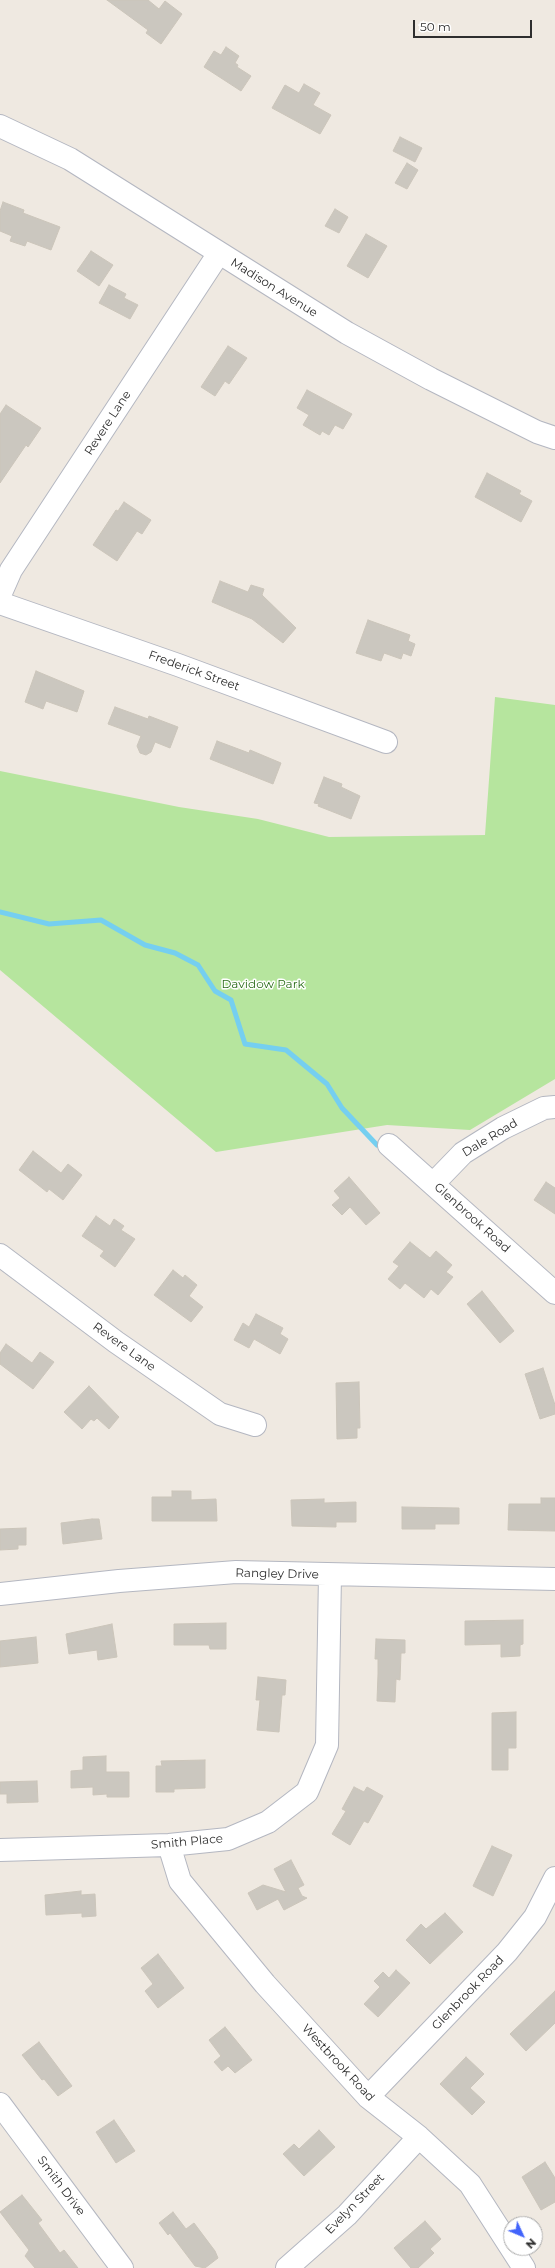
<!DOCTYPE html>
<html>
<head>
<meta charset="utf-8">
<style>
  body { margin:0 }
  #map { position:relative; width:555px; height:2268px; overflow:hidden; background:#efe9e1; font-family:Montserrat,sans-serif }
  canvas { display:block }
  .north { position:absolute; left:503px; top:2216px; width:40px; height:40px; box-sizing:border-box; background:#fff; border:1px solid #ababab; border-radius:50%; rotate:134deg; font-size:11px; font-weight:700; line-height:16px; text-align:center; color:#2e2e2e }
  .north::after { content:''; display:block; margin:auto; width:14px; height:18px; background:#4264fb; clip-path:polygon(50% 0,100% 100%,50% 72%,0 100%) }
  .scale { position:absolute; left:413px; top:20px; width:119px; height:18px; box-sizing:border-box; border:2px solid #2e2e2e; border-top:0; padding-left:5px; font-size:12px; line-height:14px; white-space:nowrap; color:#2e2e2e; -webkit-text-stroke:3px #fff; paint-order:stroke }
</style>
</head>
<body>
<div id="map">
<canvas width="555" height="2268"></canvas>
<div class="north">N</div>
<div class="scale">50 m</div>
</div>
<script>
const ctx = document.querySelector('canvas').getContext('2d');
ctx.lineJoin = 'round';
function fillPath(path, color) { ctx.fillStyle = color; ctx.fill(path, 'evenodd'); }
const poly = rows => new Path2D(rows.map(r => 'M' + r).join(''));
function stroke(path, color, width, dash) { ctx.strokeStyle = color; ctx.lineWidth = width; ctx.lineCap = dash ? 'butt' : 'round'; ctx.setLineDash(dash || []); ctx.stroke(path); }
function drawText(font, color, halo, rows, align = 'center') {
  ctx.font = font + ' Montserrat,sans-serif'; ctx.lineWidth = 3; ctx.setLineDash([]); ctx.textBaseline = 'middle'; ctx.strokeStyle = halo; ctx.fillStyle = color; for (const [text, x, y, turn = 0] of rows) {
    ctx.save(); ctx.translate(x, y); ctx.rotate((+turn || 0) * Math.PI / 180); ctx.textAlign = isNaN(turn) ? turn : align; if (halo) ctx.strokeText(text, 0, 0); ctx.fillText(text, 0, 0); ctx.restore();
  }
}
fillPath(poly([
  [495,697,555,705,555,1079,470,1130,387,1125,216,1152,0,970,0,771,179,807,258,819,329,837,485,835]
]), '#b6e59e');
stroke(poly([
  [0,912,49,924,101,920,145,945,175,953,198,965,215,991,231,1000,245,1044,286,1050,327,1084,342,1108,377,1145]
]), '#75cff0', 5);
const building = poly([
  [107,0,148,0,159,9,165,1,182,14,161,44,146,33,148,30,107,0],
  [226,47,239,56,235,63,238,65,237,67,251,76,241,91,204,67,214,51,221,55,226,47],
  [304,84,320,93,313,105,331,115,320,134,272,108,285,85,299,93,304,84],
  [400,137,422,148,415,162,393,151,400,137],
  [407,163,418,170,407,189,395,183,407,163],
  [3,202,24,210,23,213,60,227,51,250,27,241,25,246,10,241,12,236,0,231,0,211,3,202],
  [335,209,348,217,339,233,325,226,335,209],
  [366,234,387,246,368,278,347,266,366,234],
  [91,251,113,265,99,286,77,271,91,251],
  [109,285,126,294,124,298,138,305,130,319,99,303,109,285],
  [228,346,247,358,229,384,225,381,215,396,201,387,228,346],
  [307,390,352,414,343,429,335,425,329,435,322,431,320,435,303,425,309,415,297,408,307,390],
  [6,405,41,428,28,447,26,445,0,483,0,414,6,405],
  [487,473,521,491,519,494,532,501,521,522,475,497,487,473],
  [124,502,151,520,142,534,137,531,117,561,93,545,116,510,118,511,124,502],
  [220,581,248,592,251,585,264,589,262,595,296,628,283,643,252,619,212,602,220,581],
  [368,620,410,635,408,641,415,644,411,656,403,653,401,659,384,653,381,661,356,653,368,620],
  [36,671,84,691,77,712,46,701,43,709,25,702,36,671],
  [115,707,148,719,149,716,178,727,170,748,155,742,151,752,146,755,140,753,137,746,141,736,108,724,115,707],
  [217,741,249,753,250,750,281,763,273,784,210,759,217,741],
  [324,777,342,784,341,787,360,796,351,819,318,806,319,804,314,803,324,777],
  [33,1151,61,1173,68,1164,82,1175,63,1200,49,1189,47,1192,19,1170,33,1151],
  [349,1177,380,1213,366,1225,350,1207,342,1215,332,1205,340,1198,334,1191,349,1177],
  [546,1182,555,1188,555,1214,534,1200,546,1182],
  [96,1216,110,1226,114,1219,124,1226,121,1230,135,1239,115,1267,100,1256,104,1251,82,1236,96,1216],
  [410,1242,430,1258,436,1251,452,1265,446,1272,453,1277,438,1295,431,1289,424,1298,405,1283,400,1289,388,1279,399,1266,393,1262,410,1242],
  [173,1270,183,1278,185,1275,197,1285,189,1296,203,1307,191,1322,154,1295,173,1270],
  [482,1291,514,1331,500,1343,467,1304,482,1291],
  [256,1314,283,1328,280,1334,288,1339,280,1354,254,1339,249,1348,234,1340,243,1323,249,1327,256,1314],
  [6,1344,32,1363,40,1352,54,1362,33,1389,0,1364,0,1353,6,1344],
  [543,1368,555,1405,555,1414,540,1419,525,1374,543,1368],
  [359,1382,360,1428,357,1428,357,1438,337,1439,336,1383,359,1382],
  [89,1386,119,1417,109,1429,97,1418,94,1421,91,1419,82,1429,64,1412,89,1386],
  [172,1491,191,1491,191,1500,216,1499,217,1521,152,1521,152,1497,172,1497,172,1491],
  [541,1498,555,1498,555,1531,508,1530,509,1504,541,1504,541,1498],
  [324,1499,324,1503,356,1502,356,1522,336,1522,336,1527,292,1526,291,1500,324,1499],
  [402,1507,459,1508,459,1524,435,1524,435,1529,402,1529,402,1507],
  [92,1519,99,1519,102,1539,63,1544,61,1523,92,1519],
  [26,1528,26,1545,18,1545,18,1549,0,1550,0,1529,26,1528],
  [523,1620,523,1644,520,1645,520,1656,501,1657,501,1644,465,1645,465,1621,523,1620],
  [226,1623,226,1649,210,1649,209,1645,174,1645,174,1624,226,1623],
  [112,1624,117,1657,98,1660,97,1650,69,1654,66,1634,112,1624],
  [36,1637,38,1663,0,1667,0,1641,36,1637],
  [376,1639,405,1640,405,1653,401,1653,400,1680,396,1679,395,1702,377,1701,378,1674,378,1659,375,1659,376,1639],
  [258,1677,286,1680,285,1695,282,1695,279,1732,257,1730,260,1700,256,1700,258,1677],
  [516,1712,516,1748,508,1748,508,1770,492,1770,492,1713,516,1712],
  [106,1756,106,1772,129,1772,129,1797,107,1797,107,1794,93,1795,93,1787,71,1788,71,1771,83,1770,83,1757,106,1756],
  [205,1760,205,1788,174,1789,174,1792,156,1792,156,1766,162,1766,161,1761,205,1760],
  [37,1781,38,1802,7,1803,7,1794,0,1794,0,1782,37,1781],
  [354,1787,364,1792,367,1787,383,1796,368,1823,364,1821,350,1845,332,1834,346,1811,342,1809,354,1787],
  [492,1846,512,1855,493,1896,473,1886,492,1846],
  [291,1860,304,1885,298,1888,302,1896,307,1898,284,1910,278,1899,257,1910,248,1893,263,1885,286,1892,274,1869,291,1860],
  [81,1891,81,1895,95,1894,96,1916,82,1917,82,1913,46,1915,45,1895,81,1891],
  [445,1913,463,1932,430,1964,406,1940,421,1924,426,1929,445,1913],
  [158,1954,184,1988,158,2008,145,1991,153,1984,141,1968,158,1954],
  [396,1970,410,1983,378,2017,364,2004,380,1987,374,1981,383,1972,389,1978,396,1970],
  [555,1991,555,2023,526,2051,510,2034,555,1991],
  [225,2027,252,2060,235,2073,228,2066,222,2071,214,2062,221,2056,209,2040,225,2027],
  [39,2042,72,2086,58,2096,44,2079,42,2080,22,2055,39,2042],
  [466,2057,484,2074,470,2088,485,2102,472,2115,440,2084,466,2057],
  [114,2120,135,2151,116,2163,96,2132,114,2120],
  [319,2130,335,2147,304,2176,283,2154,294,2144,299,2149,319,2130],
  [545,2162,555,2178,555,2202,541,2210,522,2177,545,2162],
  [22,2195,42,2220,38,2223,60,2253,64,2250,78,2268,35,2268,25,2256,29,2250,0,2212,22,2195],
  [173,2212,186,2229,194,2223,215,2251,218,2258,205,2268,195,2266,170,2233,168,2235,159,2223,173,2212],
  [425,2221,441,2239,430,2249,434,2253,418,2268,411,2268,394,2248,425,2221]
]);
fillPath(building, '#cbc7bf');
stroke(building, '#cbc5ba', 1);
const minor = poly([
  [0,126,70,159,347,333,431,379,537,432,555,438],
  [0,595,11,570,219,253],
  [0,603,178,665,386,742],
  [389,1145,555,1293],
  [434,1183,463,1153,503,1128,544,1108,555,1107],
  [0,1255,116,1342,220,1414,255,1425],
  [0,1594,119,1581,236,1572,555,1579],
  [169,1845,180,1881,265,1984,368,2097,419,2137,470,2184,524,2268],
  [0,1850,169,1845,228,1839,268,1822,307,1792,327,1745,330,1575],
  [368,2097,507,1952,535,1917,555,1878],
  [0,2104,122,2268],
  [287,2268,347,2215,419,2137]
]);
stroke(minor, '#b4b7c1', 24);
stroke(minor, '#fff', 22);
drawText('12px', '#2e2e2e', '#fff', [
  ["Madison Avenue",274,288,32],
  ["Revere Lane",108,423,-57],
  ["Frederick Street",194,671,20],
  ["Dale Road",490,1138,-31],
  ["Glenbrook Road",472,1218,42],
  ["Revere Lane",124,1347,36],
  ["Rangley Drive",277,1574,1],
  ["Smith Place",187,1842,-5],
  ["Glenbrook Road",468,1993,-46],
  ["Westbrook Road",338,2063,47],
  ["Smith Drive",61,2186,53],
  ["Evelyn Street",355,2204,-46]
]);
drawText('12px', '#2c6e1b', '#fff', [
  ["Davidow Park",263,984]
]);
</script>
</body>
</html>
